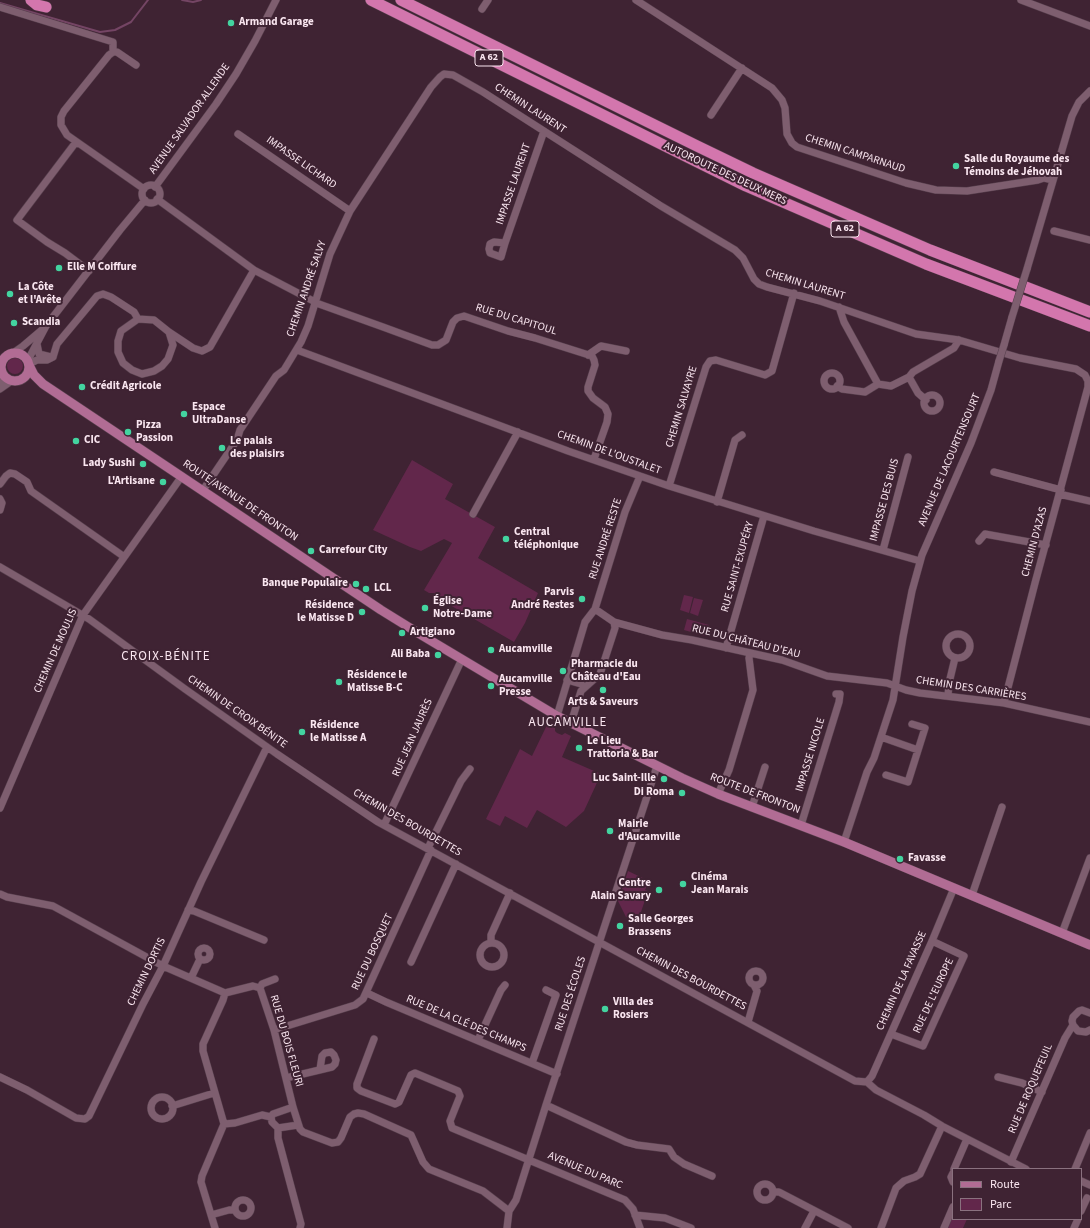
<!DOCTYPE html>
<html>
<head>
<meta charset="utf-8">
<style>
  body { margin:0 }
  #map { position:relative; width:1090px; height:1228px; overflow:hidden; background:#3f2333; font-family:"Source Sans 3",sans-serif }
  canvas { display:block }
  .legend { position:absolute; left:952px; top:1168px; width:130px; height:52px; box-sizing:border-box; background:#3f2333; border:1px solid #8a717f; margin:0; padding:5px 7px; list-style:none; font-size:12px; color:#fae6f0 }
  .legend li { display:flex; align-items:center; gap:8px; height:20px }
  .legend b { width:20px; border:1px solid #8a717f }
</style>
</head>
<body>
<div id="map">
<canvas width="1090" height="1228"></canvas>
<ul class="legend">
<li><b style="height:5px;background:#b16c94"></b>Route</li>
<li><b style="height:11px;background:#62274b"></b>Parc</li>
</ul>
</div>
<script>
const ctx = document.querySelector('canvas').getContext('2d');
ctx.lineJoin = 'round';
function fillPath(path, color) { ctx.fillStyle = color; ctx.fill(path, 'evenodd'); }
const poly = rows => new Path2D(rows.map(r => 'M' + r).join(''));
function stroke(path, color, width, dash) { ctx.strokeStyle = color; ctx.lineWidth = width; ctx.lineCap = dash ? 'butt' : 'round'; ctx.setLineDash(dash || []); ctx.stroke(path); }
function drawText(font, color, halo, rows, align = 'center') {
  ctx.font = font + ' "Source Sans 3",sans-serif'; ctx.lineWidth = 4; ctx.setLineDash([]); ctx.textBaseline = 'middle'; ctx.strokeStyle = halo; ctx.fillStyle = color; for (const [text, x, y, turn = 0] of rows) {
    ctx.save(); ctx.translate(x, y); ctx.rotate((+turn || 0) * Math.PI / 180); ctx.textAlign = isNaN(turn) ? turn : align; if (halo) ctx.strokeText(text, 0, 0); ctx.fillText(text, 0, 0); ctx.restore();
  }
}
fillPath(poly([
  '7 366a8 8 0 1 1 16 0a8 8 0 1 1-16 0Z',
  [412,460,453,484,445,499,495,527,478,558,538,593,525,623,514,642,436,597,434,593,429,593,424,590,452,543,444,539,421,551,410,547,373,530],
  [684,595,693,597,689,613,680,610],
  [694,598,703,600,698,616,690,613],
  [687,619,709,625,705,636,684,630],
  [547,725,555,728,555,731,557,733,562,735,565,733,571,736,562,757,601,774,584,811,566,827,537,810,527,828,505,816,500,826,486,819,520,749,532,756],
  [628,871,649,881,645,890,648,891,638,921,626,917,618,901],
  [952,1217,953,1219,959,1220,960,1219,967,1219,963,1228,948,1228]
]), '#62274b');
stroke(poly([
  [182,0,193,2,201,0],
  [0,3,100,32,115,30,131,22,148,0]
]), '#744564', 2);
const minor = poly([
  [636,0,772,88,782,100,785,108,787,134,792,143,797,147,906,183,936,190,967,191,1038,180,1044,178,1053,180],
  [1021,0,1090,26],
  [0,7,113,42,113,52],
  [482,9,488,0],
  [136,65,117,52,113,52,109,55,64,111,61,117,61,125,67,135,144,189],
  [711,115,742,68],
  [238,134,350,211],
  [76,142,17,220,47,242,65,253,89,271],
  '142 194a9 9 0 1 1 18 0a9 9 0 1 1-18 0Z',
  [155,187,216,104,236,74,255,41,276,0],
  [157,199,254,270,319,304,383,327,432,345,438,345,446,340,453,322,457,318,464,316,508,331,535,338,592,356,594,360,595,365,588,387,588,391,593,398,605,407,608,414,607,422,594,459],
  [1054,231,1090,240],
  [505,243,494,242,490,244,489,249,490,253,501,257,505,243,544,131],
  [1027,269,1072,116,1079,102,1090,91],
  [839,307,844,322,878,384,891,386,909,377,913,372,954,348,959,340],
  [138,319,121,331,118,341,118,352,123,363,132,370,142,374,154,371,162,366,168,359,173,345,169,332],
  [37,344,39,354,51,357],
  [1004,345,1012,317],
  [297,350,568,451,669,486,814,531,920,561],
  [13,353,23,346,43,329],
  [588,355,601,346,626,351],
  [53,357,57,344,97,296,103,294,111,297,134,312,138,319,154,320,169,332,193,348,202,351,210,347,254,270],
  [28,360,46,326,120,230,145,200],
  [29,364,37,360,47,360,53,357],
  '824 381a8 8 0 1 1 16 0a8 8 0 1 1-16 0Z',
  [909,377,918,393,926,400],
  [0,383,3,372],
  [837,386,842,389,865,392,878,384],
  [0,389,10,382,16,380],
  '924 403a8 8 0 1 1 16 0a8 8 0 1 1-16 0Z',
  [994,472,1061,490],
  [0,484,6,476,10,473,15,474,27,482,31,491,123,556],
  [669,486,706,367,710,361,716,360,765,375,772,371,794,293],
  [203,490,237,440,240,430,276,376,284,370,301,342,308,326,330,254,350,211,431,87,440,77,444,74,453,75,483,92,661,206,735,250,743,258,754,279,759,284,767,287,820,301,916,334,959,340,1020,358,1076,369,1085,375,1088,381,1088,387,1035,583,1004,703],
  [1059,494,1090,501],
  [0,499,2,503,0,510],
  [717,502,735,440,742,435],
  [473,514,518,432],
  [979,541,985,534,1046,545],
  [883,550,908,457],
  [0,567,89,619,185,689,277,754,378,822,855,1081,867,1082,876,1090,924,1115,942,1126,1026,1169],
  [595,609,625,512,640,476],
  [614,622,662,635,692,640,782,660,827,676,887,683,906,690,920,693,1004,703,1090,722],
  '946 646a12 12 0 1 1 24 0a12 12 0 1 1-24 0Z',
  [726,648,764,516],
  [567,680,581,684,584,687],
  [948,696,949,683,955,658],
  [557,716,585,622,595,609,614,622,615,628,600,674,581,691,571,723],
  [881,737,918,750],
  [886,775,908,782,925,728,912,724],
  [718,794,729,770,753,690,749,658,750,653],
  [752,807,765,767],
  [0,808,83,615,182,476],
  [384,825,462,659],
  [801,825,839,702,840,694,836,694],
  [844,842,867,772,874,758,893,700,903,637,912,591,922,555,971,443,991,390,999,361],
  [428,848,461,781,470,769],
  [0,894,7,897,53,906,163,966,225,993,253,986,260,988,274,1030,293,1107,300,1129,303,1132,332,1143,338,1142,341,1138,350,1117,354,1114,358,1113,364,1114,411,1135,423,1162,429,1169,483,1191,509,1211],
  [972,895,1002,807],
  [188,910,194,911,264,940],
  [1062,933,1090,858],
  [491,943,491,935,510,893],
  '480 955a12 12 0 1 1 24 0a12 12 0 1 1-24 0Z',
  '198 954a6 6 0 1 1 12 0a6 6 0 1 1-12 0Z',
  [411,962,456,864],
  '749 978a7 7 0 1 1 14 0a7 7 0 1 1-14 0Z',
  [191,978,200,959],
  [260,988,262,984,275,979],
  [367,993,386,1002,557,1074],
  [1090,1013,1082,1010,1079,1011,1073,1017,1072,1021,1073,1025,1078,1031,1086,1032,1090,1030],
  [748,1022,757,991,754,985],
  [274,1030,355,1005,363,999,431,850],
  [891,1034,923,1046,964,956,932,941],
  [374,1039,357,1084,357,1088,361,1091,395,1104,399,1102,411,1075,415,1073,458,1091,460,1096,450,1121,452,1128,625,1200,633,1209,640,1228],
  [478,1040,501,990,505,985],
  [532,1063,556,995,546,990],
  [0,1077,27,1090,76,1118,85,1119,89,1116,143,1004,163,966,201,882,267,747],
  [998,1077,1022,1083,1042,1092],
  [286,1078,332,1067,335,1064,336,1060,334,1055,331,1052,325,1053,322,1056,320,1069],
  [867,1082,872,1076,932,941,954,888],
  '151 1108a11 11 0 1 1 22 0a11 11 0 1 1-22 0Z',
  [546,1105,626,1142,637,1145,669,1149,674,1157,684,1164,712,1176],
  [172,1106,214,1093],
  [293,1107,273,1114,271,1117,272,1122,278,1128,298,1125],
  [224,1124,203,1051,203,1044,223,1000,225,993],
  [278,1128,278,1138,301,1224,300,1228],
  [1011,1162,1065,1038,1073,1025],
  [954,1169,967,1139],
  [1075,1169,1090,1133],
  [953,1173,951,1177,953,1182],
  [1081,1181,1090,1185],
  '757 1192a8 8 0 1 1 16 0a8 8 0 1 1-16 0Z',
  [773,1192,779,1192,848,1228],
  '235 1208a8 8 0 1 1 16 0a8 8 0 1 1-16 0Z',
  [1081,1211,1087,1198],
  [211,1215,229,1210,235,1210],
  [635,1215,665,1218,691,1228],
  [215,1228,201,1182,202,1176,224,1124,235,1123,262,1115,271,1117],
  [507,1228,509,1211,516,1200,546,1105,657,766],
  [805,1228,814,1211],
  [881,1228,896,1188,904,1181,915,1177,920,1174,942,1126],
  [944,1228,953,1207],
  [1074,1228,1078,1219]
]);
const major = poly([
  '1 367a14 14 0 1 1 28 0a14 14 0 1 1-28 0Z',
  [29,365,34,375,43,384,381,610,423,636,557,716,682,778,718,794,844,842,1090,945]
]);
const highway = poly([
  [31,0,37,5,46,7],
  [371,0,746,186,926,264,1090,326],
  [401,0,697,146,753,173,930,250,1090,312]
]);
stroke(minor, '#58404e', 8);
stroke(major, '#58404e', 10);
stroke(highway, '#58404e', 12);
stroke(minor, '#7e5e6f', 7);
stroke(major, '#b16c94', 9);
stroke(highway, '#d376ad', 11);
const minorBridge = poly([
  [1012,317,1027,269],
  [999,361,1004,345]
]);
stroke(minorBridge, '#58404e', 8, []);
stroke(minorBridge, '#7e5e6f', 7);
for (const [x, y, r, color] of [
  [231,23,4,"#43d4a0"],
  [956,166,4,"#43d4a0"],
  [59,268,4,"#43d4a0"],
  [10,294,4,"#43d4a0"],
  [14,323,4,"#43d4a0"],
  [82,387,4,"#43d4a0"],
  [184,414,4,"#43d4a0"],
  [128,432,4,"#43d4a0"],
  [76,441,4,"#43d4a0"],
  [222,448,4,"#43d4a0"],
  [143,464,4,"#43d4a0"],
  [163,482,4,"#43d4a0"],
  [506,539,4,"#43d4a0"],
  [311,551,4,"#43d4a0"],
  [356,584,4,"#43d4a0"],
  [366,589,4,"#43d4a0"],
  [582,599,4,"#43d4a0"],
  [425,608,4,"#43d4a0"],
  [362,612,4,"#43d4a0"],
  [402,633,4,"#43d4a0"],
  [491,650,4,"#43d4a0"],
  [438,655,4,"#43d4a0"],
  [563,671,4,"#43d4a0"],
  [339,682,4,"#43d4a0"],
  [491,686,4,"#43d4a0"],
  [603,690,4,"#43d4a0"],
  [302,732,4,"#43d4a0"],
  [579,748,4,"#43d4a0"],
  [664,779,4,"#43d4a0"],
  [682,793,4,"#43d4a0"],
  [610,831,4,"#43d4a0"],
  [900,859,4,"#43d4a0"],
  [683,884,4,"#43d4a0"],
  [659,890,4,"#43d4a0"],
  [620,926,4,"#43d4a0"],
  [605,1009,4,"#43d4a0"]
]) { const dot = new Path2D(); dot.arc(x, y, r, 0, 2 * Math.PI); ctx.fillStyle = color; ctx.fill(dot); stroke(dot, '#3f2333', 1.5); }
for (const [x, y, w] of [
  [489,58,28],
  [845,229,28]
]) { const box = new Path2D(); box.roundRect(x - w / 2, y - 8, w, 16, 3); ctx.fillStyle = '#3f2333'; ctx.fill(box); stroke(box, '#fae6f0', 1); }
drawText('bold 10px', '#fae6f0', null, [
  ["A 62",489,58],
  ["A 62",845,229]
]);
drawText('bold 11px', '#fae6f0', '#3f2333', [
  ["Armand Garage",239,23],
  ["Salle du Royaume des",964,160],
  ["Témoins de Jéhovah",964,173],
  ["Elle M Coiffure",67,268],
  ["La Côte",18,288],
  ["et l'Arête",18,301],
  ["Scandia",22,323],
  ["Crédit Agricole",90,387],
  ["Espace",192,408],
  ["UltraDanse",192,421],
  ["Pizza",136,426],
  ["Passion",136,439],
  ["CIC",84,441],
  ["Le palais",230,442],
  ["des plaisirs",230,455],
  ["Lady Sushi",135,464,"right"],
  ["L'Artisane",155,482,"right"],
  ["Central",514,533],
  ["téléphonique",514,546],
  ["Carrefour City",319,551],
  ["Banque Populaire",348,584,"right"],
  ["LCL",374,589],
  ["Parvis",574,593,"right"],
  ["André Restes",574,606,"right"],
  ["Église",433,602],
  ["Notre-Dame",433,615],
  ["Résidence",354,606,"right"],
  ["le Matisse D",354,619,"right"],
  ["Artigiano",410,633],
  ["Aucamville",499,650],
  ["Ali Baba",430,655,"right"],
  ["Pharmacie du",571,665],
  ["Château d'Eau",571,678],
  ["Résidence le",347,676],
  ["Matisse B-C",347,689],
  ["Aucamville",499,680],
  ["Presse",499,693],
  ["Arts & Saveurs",603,703,"center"],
  ["Résidence",310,726],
  ["le Matisse A",310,739],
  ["Le Lieu",587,742],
  ["Trattoria & Bar",587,755],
  ["Luc Saint-Ille",656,779,"right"],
  ["Di Roma",674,793,"right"],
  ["Mairie",618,825],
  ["d'Aucamville",618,838],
  ["Favasse",908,859],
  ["Cinéma",691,878],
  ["Jean Marais",691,891],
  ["Centre",651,884,"right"],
  ["Alain Savary",651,897,"right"],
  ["Salle Georges",628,920],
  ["Brassens",628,933],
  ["Villa des",613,1003],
  ["Rosiers",613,1016]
], 'left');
drawText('11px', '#fae6f0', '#3f2333', [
  ["CHEMIN LAURENT",530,109,33],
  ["AVENUE SALVADOR ALLENDE",190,119,-55],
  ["CHEMIN CAMPARNAUD",855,154,18],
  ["IMPASSE LICHARD",301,163,35],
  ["AUTOROUTE DES DEUX MERS",725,174,25],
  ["IMPASSE LAURENT",514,184,-71],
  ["CHEMIN LAURENT",805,285,17],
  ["CHEMIN ANDRÉ SALVY",307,289,-71],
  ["RUE DU CAPITOUL",516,320,17],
  ["CHEMIN SALVAYRE",682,407,-73],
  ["CHEMIN DE L'OUSTALET",609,453,20],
  ["AVENUE DE LACOURTENSOURT",950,460,-67],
  ["IMPASSE DES BUIS",885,500,-75],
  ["ROUTE/AVENUE DE FRONTON",240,501,34],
  ["RUE ANDRÉ RESTE",606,539,-72],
  ["CHEMIN D'AZAS",1035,542,-75],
  ["RUE SAINT-EXUPÉRY",738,567,-74],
  ["RUE DU CHÂTEAU D'EAU",746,642,14],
  ["CHEMIN DE MOULIS",56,651,-66],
  ["CHEMIN DES CARRIÈRES",971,689,9],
  ["CHEMIN DE CROIX BÉNITE",237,712,35],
  ["RUE JEAN JAURÈS",413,738,-66],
  ["IMPASSE NICOLE",811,755,-73],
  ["ROUTE DE FRONTON",755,794,21],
  ["CHEMIN DES BOURDETTES",407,823,30],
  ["RUE DU BOSQUET",373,952,-65],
  ["CHEMIN DORTIS",147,972,-64],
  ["CHEMIN DES BOURDETTES",691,979,28],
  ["CHEMIN DE LA FAVASSE",902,981,-66],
  ["RUE DES ÉCOLES",571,994,-72],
  ["RUE DE L'EUROPE",934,996,-65],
  ["RUE DE LA CLÉ DES CHAMPS",466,1024,23],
  ["RUE DU BOIS FLEURI",286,1041,74],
  ["RUE DE ROQUEFEUIL",1031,1089,-67],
  ["AVENUE DU PARC",585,1171,23]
]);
ctx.letterSpacing = '1px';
drawText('13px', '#fae6f0', '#3f2333', [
  ["CROIX-BÉNITE",166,657],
  ["AUCAMVILLE",568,723]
]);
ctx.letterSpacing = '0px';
</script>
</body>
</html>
